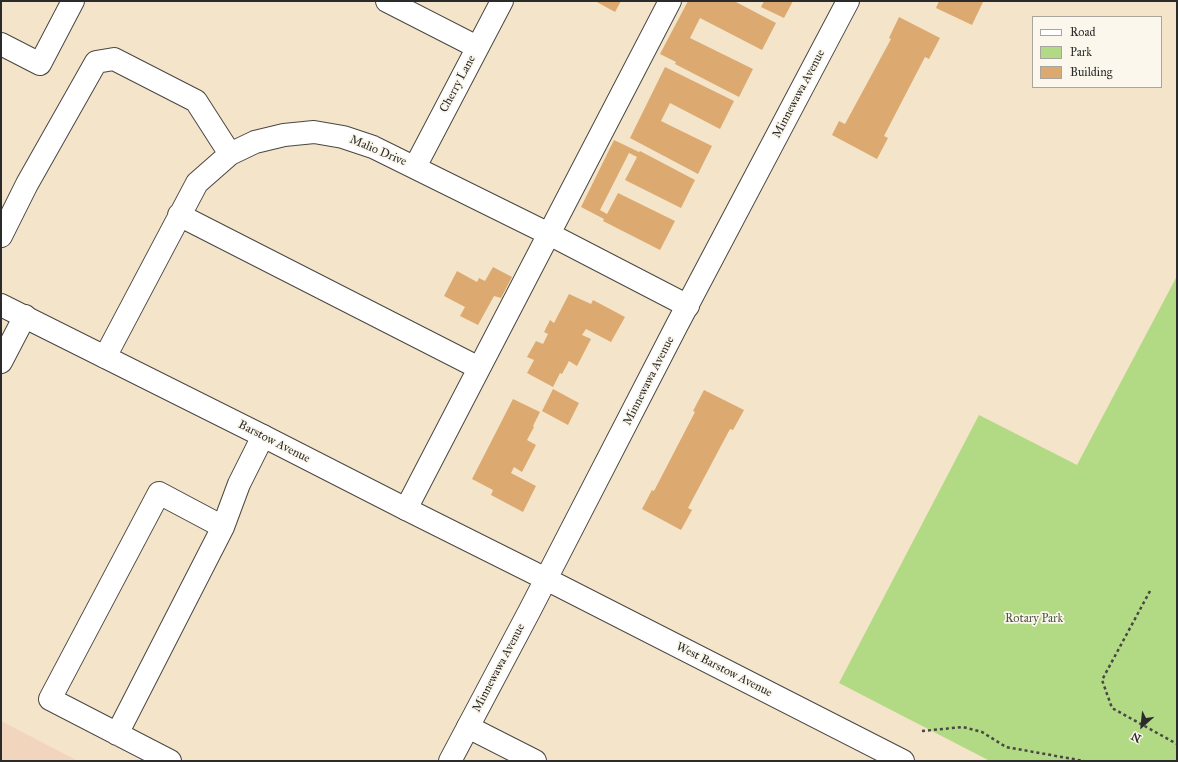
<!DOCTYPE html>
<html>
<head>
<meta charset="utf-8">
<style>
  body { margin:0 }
  #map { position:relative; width:1178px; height:762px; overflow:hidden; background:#f4e4c9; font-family:"IM FELL Great Primer",serif }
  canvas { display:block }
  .frame { position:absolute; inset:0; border:2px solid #2b2b2b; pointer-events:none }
  .legend { position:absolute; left:1032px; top:16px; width:130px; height:72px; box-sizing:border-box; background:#fbf7ec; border:1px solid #a8a59f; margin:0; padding:5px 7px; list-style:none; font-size:12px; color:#2b2b2b }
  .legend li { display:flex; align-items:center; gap:8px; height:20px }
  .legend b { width:20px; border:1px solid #a8a59f }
  .north { position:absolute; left:1122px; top:706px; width:40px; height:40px; -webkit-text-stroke:3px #fbf7ec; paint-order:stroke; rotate:207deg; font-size:11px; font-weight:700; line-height:16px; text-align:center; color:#2b2b2b }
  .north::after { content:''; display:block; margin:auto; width:14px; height:18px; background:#2b2b2b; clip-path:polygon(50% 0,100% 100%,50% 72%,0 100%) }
</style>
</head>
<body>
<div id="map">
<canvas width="1178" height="762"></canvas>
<div class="frame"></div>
<ul class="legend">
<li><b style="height:5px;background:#fff"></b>Road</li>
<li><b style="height:11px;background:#b2d983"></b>Park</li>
<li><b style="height:11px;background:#dcaa71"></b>Building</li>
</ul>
<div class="north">N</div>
</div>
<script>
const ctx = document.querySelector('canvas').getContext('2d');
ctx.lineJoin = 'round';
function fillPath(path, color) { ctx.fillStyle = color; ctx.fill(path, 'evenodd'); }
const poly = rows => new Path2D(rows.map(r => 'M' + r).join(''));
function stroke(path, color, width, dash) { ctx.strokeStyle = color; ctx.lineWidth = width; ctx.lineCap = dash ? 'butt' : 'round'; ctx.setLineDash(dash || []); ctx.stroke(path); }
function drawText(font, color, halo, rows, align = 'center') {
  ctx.font = font + ' "IM FELL Great Primer",serif'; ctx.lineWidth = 3.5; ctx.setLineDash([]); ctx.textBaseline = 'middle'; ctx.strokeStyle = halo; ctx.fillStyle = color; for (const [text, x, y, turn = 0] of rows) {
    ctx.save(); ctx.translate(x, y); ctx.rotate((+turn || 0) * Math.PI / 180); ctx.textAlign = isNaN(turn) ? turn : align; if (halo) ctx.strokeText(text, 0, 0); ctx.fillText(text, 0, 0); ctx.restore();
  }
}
fillPath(poly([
  [1,721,78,761,1,761]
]), '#f1d5bd');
fillPath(poly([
  [1177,276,1177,761,990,761,839,683,979,415,1077,465]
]), '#b2d983');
fillPath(poly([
  [595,1,621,1,615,12],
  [688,1,734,1,776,23,762,50,700,18,690,38,753,69,739,97,675,64,676,62,660,54],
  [764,1,793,1,784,18,761,7],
  [939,1,982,1,983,2,972,25,936,8],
  [899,17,940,38,929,59,925,57,884,136,888,138,877,159,832,135,839,121,845,124,891,39,889,38],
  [665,67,734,101,720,129,670,103,661,121,712,146,698,174,630,138],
  [614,140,639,152,640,151,695,180,681,208,625,180,637,157,629,153,600,210,607,214,618,193,675,221,660,250,603,221,604,219,581,207],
  [493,267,512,277,501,298,494,296,478,325,460,316,465,307,444,296,457,271,477,282,479,278,485,281],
  [569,294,591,304,593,300,625,317,611,342,586,329,582,335,591,339,577,366,569,361,562,374,560,373,553,387,527,373,534,360,527,357,536,341,543,344,548,334,544,332,550,320,554,323],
  [553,389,579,403,568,425,542,411],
  [704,390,744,410,733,430,730,429,688,508,692,510,681,530,642,509,652,490,654,491,695,412,693,411],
  [513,399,540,412,533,426,534,427,527,440,536,445,522,472,514,467,511,473,536,486,523,512,491,495,493,490,472,479]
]), '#dcaa71');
const minor = poly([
  [387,1,477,47],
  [1,44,40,64,73,1],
  [415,167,502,1],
  [179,215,479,368],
  [1,236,27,184,96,62,114,59,196,101,230,154],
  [105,357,197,183,230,154,255,142,284,135,314,132,343,137,373,147,549,234,688,306],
  [1,362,25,316],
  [406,509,670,1],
  [468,727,535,761],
  [117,734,223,527,239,484,263,436],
  [170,761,50,699,159,493,223,527]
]);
const major = poly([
  [1,305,263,436,406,509,546,579,903,761],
  [450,761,530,610,677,325,848,1]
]);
stroke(minor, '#494743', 24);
stroke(major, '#494743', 24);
stroke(poly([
  [1150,591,1102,680,1112,708,1177,744],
  [922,731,963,727,982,732,1006,747,1084,761]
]), '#494743', 2.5, [3, 3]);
stroke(minor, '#fff', 22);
stroke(major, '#fff', 22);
drawText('12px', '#2b2b2b', '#fbf7ec', [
  ["Cherry Lane",458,84,-62],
  ["Minnewawa Avenue",799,94,-62],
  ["Malio Drive",378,151,23],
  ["Minnewawa Avenue",649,381,-63],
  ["Barstow Avenue",274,442,27],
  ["Minnewawa Avenue",499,668,-62],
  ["West Barstow Avenue",724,670,27]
]);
drawText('12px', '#4d5641', '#fbf7ec', [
  ["Rotary Park",1034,619]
]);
</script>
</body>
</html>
